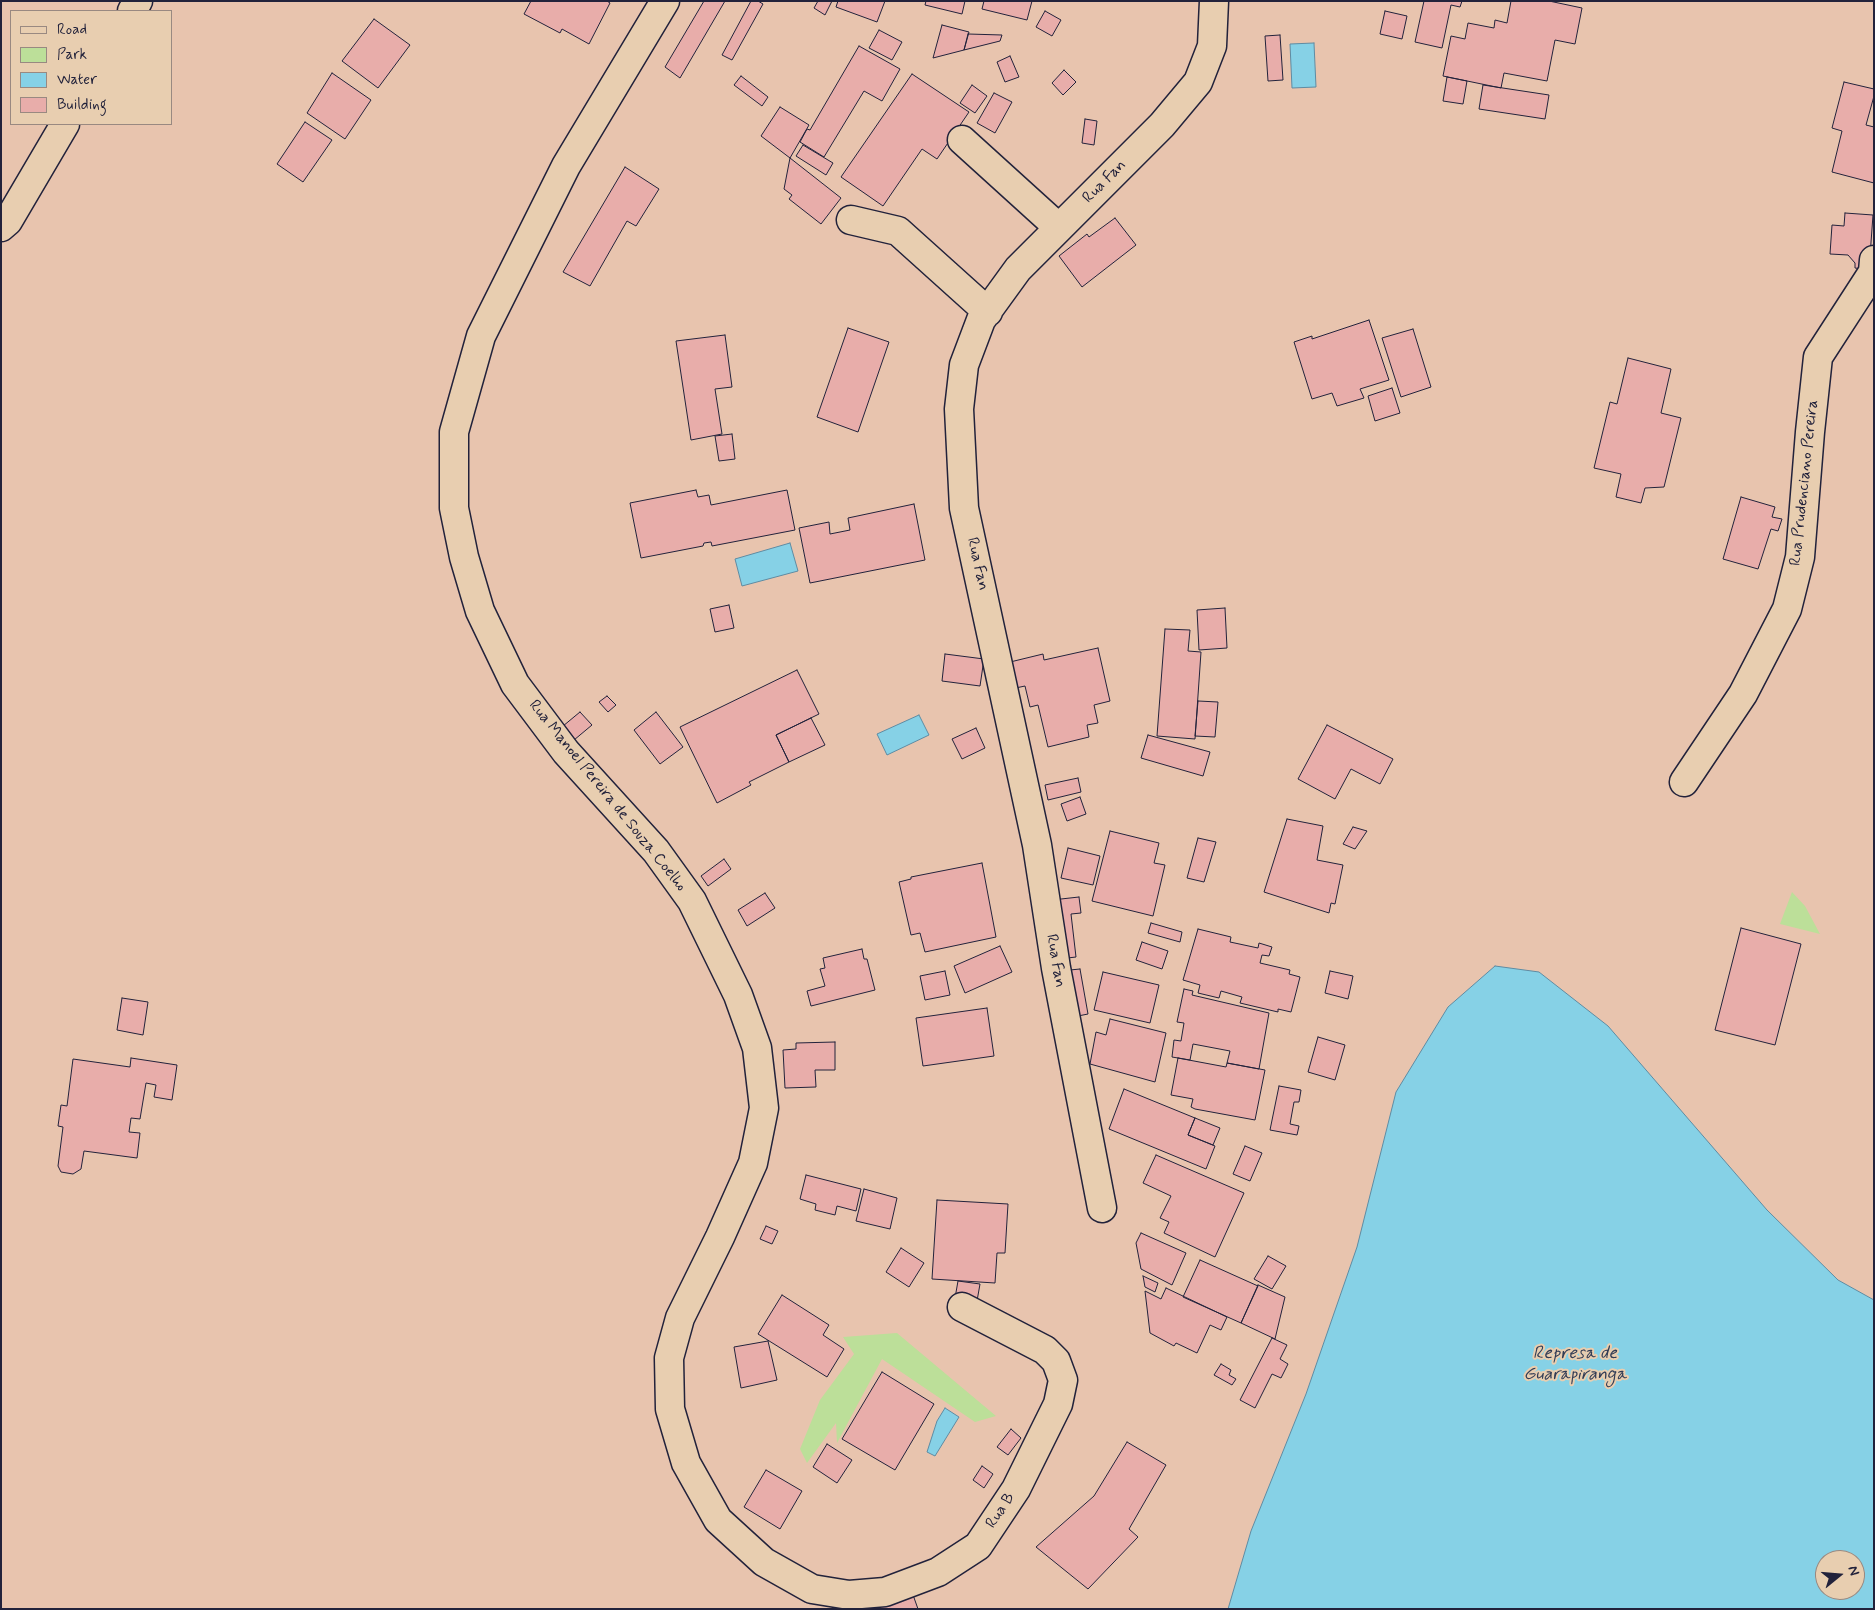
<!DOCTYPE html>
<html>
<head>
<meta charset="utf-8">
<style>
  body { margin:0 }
  #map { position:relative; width:1875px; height:1610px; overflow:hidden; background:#e8c4ae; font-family:Mynerve,sans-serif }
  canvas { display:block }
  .frame { position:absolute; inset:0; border:2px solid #22223b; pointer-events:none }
  .legend { position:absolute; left:10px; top:10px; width:162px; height:115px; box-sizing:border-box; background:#e8ceb0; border:1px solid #998981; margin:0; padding:6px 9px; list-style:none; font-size:15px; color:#22223b }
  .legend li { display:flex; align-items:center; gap:10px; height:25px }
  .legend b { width:25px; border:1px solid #998981 }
  .north { position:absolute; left:1815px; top:1550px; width:50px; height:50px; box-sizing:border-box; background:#e8ceb0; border:1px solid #998981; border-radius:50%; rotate:73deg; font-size:14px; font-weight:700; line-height:20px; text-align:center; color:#22223b }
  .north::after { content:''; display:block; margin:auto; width:18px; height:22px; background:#22223b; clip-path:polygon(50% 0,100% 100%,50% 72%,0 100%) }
</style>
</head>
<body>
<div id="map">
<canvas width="1875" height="1610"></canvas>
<div class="frame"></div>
<ul class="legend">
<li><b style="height:6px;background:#e8ceb0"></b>Road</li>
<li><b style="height:14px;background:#bcdf99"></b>Park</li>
<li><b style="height:14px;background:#86d1e6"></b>Water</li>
<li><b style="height:14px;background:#e8adaa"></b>Building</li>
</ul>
<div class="north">N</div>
</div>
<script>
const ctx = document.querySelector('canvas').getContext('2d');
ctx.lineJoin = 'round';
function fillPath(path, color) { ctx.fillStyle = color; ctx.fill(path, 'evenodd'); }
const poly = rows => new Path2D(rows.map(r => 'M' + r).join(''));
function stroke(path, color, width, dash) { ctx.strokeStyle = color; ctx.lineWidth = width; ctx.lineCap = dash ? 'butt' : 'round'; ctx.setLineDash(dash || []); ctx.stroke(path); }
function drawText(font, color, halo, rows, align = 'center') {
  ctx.font = font + ' Mynerve,sans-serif'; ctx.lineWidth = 4; ctx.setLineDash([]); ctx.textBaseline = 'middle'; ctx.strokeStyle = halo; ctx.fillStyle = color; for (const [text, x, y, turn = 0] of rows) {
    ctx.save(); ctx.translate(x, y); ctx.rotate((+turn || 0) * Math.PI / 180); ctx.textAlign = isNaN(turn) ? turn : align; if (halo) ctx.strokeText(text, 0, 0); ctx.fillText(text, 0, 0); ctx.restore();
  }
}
fillPath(poly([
  [1792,892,1805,906,1820,934,1780,924],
  [897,1333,996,1416,975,1422,882,1359,837,1443,836,1423,807,1463,800,1449,820,1400,854,1354,843,1337]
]), '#bcdf99');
const water = poly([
  [1314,43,1316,87,1292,88,1290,44,1314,43],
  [790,543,798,571,742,586,735,559,790,543],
  [919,715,929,735,887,755,877,734,919,715],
  [1495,966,1539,972,1608,1026,1767,1210,1838,1280,1874,1300,1874,1609,1228,1609,1251,1531,1306,1394,1357,1247,1396,1092,1448,1007,1495,966],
  [1825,1560,1855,1560,1855,1590,1825,1590,1825,1560],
  [945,1408,959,1417,935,1456,927,1452,937,1421,945,1408]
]);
fillPath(water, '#86d1e6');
stroke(water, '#5e8ba2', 1);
const building = poly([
  [531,1,607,1,610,3,589,44,562,29,560,33,524,14,531,1],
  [704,1,725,1,680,78,665,67,704,1],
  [751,1,758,1,763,4,732,60,722,55,751,1],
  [818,1,832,1,825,15,814,8,818,1],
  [838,1,885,1,877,22,836,7,838,1],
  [926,1,965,1,962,14,925,5,926,1],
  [984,1,1032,1,1027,20,982,9,984,1],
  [1424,1,1462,1,1460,7,1451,5,1442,48,1415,42,1424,1],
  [1511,1,1549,1,1582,8,1575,44,1555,40,1547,81,1504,73,1501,88,1443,76,1451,36,1465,39,1468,23,1494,28,1495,20,1507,23,1511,1],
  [1045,11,1061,20,1052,36,1036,27,1045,11],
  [1385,11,1407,16,1402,39,1380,34,1385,11],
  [374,19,410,45,378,88,342,61,374,19],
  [942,25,969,32,964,50,933,58,942,25],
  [879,30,902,42,892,60,869,48,879,30],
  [968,34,1002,35,1000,41,964,50,968,34],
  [1280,35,1283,80,1268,81,1265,36,1280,35],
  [859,46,900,69,882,101,864,91,824,157,800,142,807,129,810,130,859,46],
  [1010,56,1019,77,1005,82,997,62,1010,56],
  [1064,70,1076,82,1063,95,1052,83,1064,70],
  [332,73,371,100,345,139,307,113,332,73],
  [912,74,969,112,937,159,922,149,883,206,841,177,912,74],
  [741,76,768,97,762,106,734,85,741,76],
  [1447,77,1467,81,1463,104,1443,101,1447,77],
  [1844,82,1874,89,1874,96,1866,125,1874,127,1874,183,1832,172,1842,131,1832,128,1844,82],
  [972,85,987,96,975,113,960,103,972,85],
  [1483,85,1549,95,1545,119,1479,109,1483,85],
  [994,93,1012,102,995,133,977,123,994,93],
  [780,107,809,125,790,158,761,136,780,107],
  [1085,119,1097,121,1094,145,1082,143,1085,119],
  [305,122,332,140,303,182,277,164,305,122],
  [803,145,833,163,826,175,796,156,803,145],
  [790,158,841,198,821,224,789,199,792,195,784,189,790,158],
  [625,167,659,189,636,226,627,221,590,286,563,272,625,167],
  [1845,213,1873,215,1869,270,1855,268,1855,263,1848,255,1830,254,1832,225,1844,226,1845,213],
  [1115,218,1136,245,1082,287,1059,256,1087,234,1089,237,1115,218],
  [1369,320,1389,380,1360,389,1364,398,1337,406,1332,393,1312,399,1294,342,1312,336,1312,339,1369,320],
  [848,328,889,342,858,432,817,417,848,328],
  [1413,329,1431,387,1401,397,1382,338,1413,329],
  [725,335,732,387,715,389,722,434,691,440,676,341,725,335],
  [1628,358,1671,369,1661,413,1681,418,1664,487,1645,488,1641,503,1616,497,1621,474,1594,468,1610,402,1617,404,1628,358],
  [1392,388,1400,413,1375,421,1368,396,1392,388],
  [732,434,735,459,719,461,715,436,732,434],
  [696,490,698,497,709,495,711,505,787,490,795,530,712,546,711,542,704,543,703,546,641,558,630,503,696,490],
  [1741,497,1775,507,1772,517,1782,519,1778,531,1771,529,1758,569,1723,559,1741,497],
  [914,504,925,560,810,583,799,528,829,522,830,534,850,530,848,518,914,504],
  [729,605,734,628,715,632,710,609,729,605],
  [1225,608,1227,648,1199,650,1197,610,1225,608],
  [1165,629,1190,630,1188,651,1201,652,1195,739,1157,736,1165,629],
  [1098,648,1110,701,1094,705,1098,723,1087,725,1089,737,1048,747,1038,705,1030,707,1025,686,1011,689,1006,663,1043,654,1044,660,1098,648],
  [945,654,984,659,980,686,942,681,945,654],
  [797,670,819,714,776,735,789,762,749,782,751,785,717,803,680,727,797,670],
  [607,696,616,705,608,712,599,702,607,696],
  [1198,701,1218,702,1215,737,1195,736,1198,701],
  [580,712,592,725,568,745,557,731,580,712],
  [656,712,683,747,660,764,634,730,656,712],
  [811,718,825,745,789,762,776,735,811,718],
  [1327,725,1393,759,1380,784,1351,769,1335,799,1298,779,1327,725],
  [976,728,985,748,962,759,952,739,976,728],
  [1148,735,1210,752,1203,776,1141,758,1148,735],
  [1078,778,1081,792,1048,800,1045,785,1078,778],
  [1080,797,1086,814,1067,821,1061,804,1080,797],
  [1287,819,1323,826,1317,860,1343,865,1335,904,1331,903,1329,913,1264,892,1287,819],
  [1353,827,1367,831,1355,849,1343,844,1353,827],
  [1110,831,1159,843,1154,863,1165,865,1153,916,1092,901,1110,831],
  [1198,838,1216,842,1204,882,1187,878,1198,838],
  [1068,848,1100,856,1093,885,1061,878,1068,848],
  [724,859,731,869,708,886,701,876,724,859],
  [982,863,996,937,925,952,920,933,911,935,899,882,911,879,911,877,982,863],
  [765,893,775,908,747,926,738,910,765,893],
  [1079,897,1081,913,1071,914,1076,957,1059,959,1052,900,1079,897],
  [1151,923,1182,932,1180,942,1148,933,1151,923],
  [1741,928,1801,944,1775,1045,1715,1030,1741,928],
  [1198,929,1231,937,1230,942,1258,948,1259,943,1272,947,1269,956,1262,955,1260,963,1290,970,1289,974,1300,977,1291,1012,1278,1009,1278,1012,1240,1003,1242,997,1221,991,1219,998,1198,993,1200,985,1183,980,1198,929],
  [1142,942,1168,951,1162,969,1136,960,1142,942],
  [1000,946,1012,972,965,993,954,966,1000,946],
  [862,949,864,959,867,959,875,990,811,1006,807,991,825,986,820,969,825,968,823,958,862,949],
  [1080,969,1088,1014,1078,1016,1070,970,1080,969],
  [945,971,950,995,925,1000,920,976,945,971],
  [1330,971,1353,976,1348,999,1325,993,1330,971],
  [1103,972,1159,985,1150,1023,1094,1010,1103,972],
  [1184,989,1193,991,1192,995,1269,1013,1259,1069,1227,1063,1230,1051,1193,1044,1190,1060,1172,1057,1174,1040,1181,1041,1184,1023,1177,1022,1184,989],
  [122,998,148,1002,143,1035,117,1030,122,998],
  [987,1008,994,1056,923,1066,916,1018,987,1008],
  [1110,1019,1166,1033,1155,1082,1090,1064,1096,1032,1106,1035,1110,1019],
  [1318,1037,1345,1045,1335,1080,1308,1072,1318,1037],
  [835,1042,835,1070,815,1070,816,1087,785,1088,783,1050,796,1049,796,1043,835,1042],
  [131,1058,177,1065,172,1100,154,1097,156,1085,146,1083,140,1119,131,1118,129,1132,140,1133,137,1158,84,1151,81,1169,73,1174,61,1172,58,1166,63,1127,58,1126,61,1105,67,1106,73,1059,130,1067,131,1058],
  [1178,1058,1226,1067,1227,1063,1265,1070,1255,1120,1195,1109,1191,1107,1193,1099,1171,1095,1178,1058],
  [1279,1086,1301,1090,1299,1102,1294,1102,1290,1124,1299,1126,1297,1135,1270,1130,1279,1086],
  [1124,1089,1195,1118,1188,1135,1215,1146,1206,1169,1109,1129,1124,1089],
  [1195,1118,1220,1128,1213,1145,1188,1135,1195,1118],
  [1245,1146,1262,1153,1250,1181,1233,1174,1245,1146],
  [1156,1155,1244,1193,1215,1257,1164,1233,1169,1222,1160,1218,1171,1196,1143,1183,1156,1155],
  [806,1175,861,1189,856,1211,837,1206,835,1215,815,1210,816,1204,800,1199,806,1175],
  [864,1189,897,1198,890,1229,856,1221,864,1189],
  [937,1200,1008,1204,1005,1253,997,1253,995,1283,932,1279,937,1200],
  [766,1226,778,1231,772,1244,760,1239,766,1226],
  [1141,1233,1186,1253,1172,1285,1141,1269,1136,1243,1141,1233],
  [901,1248,924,1263,909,1287,886,1272,901,1248],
  [1268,1256,1286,1266,1272,1289,1254,1279,1268,1256],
  [1200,1260,1258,1286,1241,1323,1183,1297,1200,1260],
  [1143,1276,1158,1283,1155,1292,1145,1287,1143,1276],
  [958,1281,980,1284,977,1301,955,1298,958,1281],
  [1258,1285,1285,1297,1275,1339,1241,1323,1258,1285],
  [1166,1288,1227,1317,1221,1330,1210,1325,1197,1353,1176,1343,1174,1346,1150,1333,1145,1291,1161,1299,1166,1288],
  [782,1295,829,1325,823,1335,844,1349,827,1377,758,1334,782,1295],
  [1272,1338,1287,1345,1280,1359,1288,1364,1281,1378,1272,1374,1255,1408,1240,1400,1272,1338],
  [768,1341,777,1380,741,1388,734,1347,768,1341],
  [1221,1364,1231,1370,1229,1375,1236,1379,1232,1385,1214,1375,1221,1364],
  [882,1372,934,1404,895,1470,842,1439,882,1372],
  [1011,1429,1021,1438,1008,1455,997,1447,1011,1429],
  [1127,1442,1166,1465,1129,1529,1138,1537,1088,1589,1036,1547,1094,1496,1127,1442],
  [827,1444,852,1460,837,1483,813,1467,827,1444],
  [982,1466,993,1474,984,1488,973,1480,982,1466],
  [766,1470,802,1491,780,1529,744,1507,766,1470],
  [912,1592,918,1609,861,1609,912,1592]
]);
fillPath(building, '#e8adaa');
stroke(building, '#22223b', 1);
const minor = poly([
  [665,1,566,166,481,336,454,432,454,508,464,557,480,611,515,684,566,752,656,851,692,901,738,995,757,1048,764,1108,753,1163,720,1237,680,1318,669,1358,670,1409,686,1463,718,1520,764,1562,812,1589,849,1595,885,1592,938,1572,978,1546,1016,1489,1058,1404,1063,1380,1056,1361,1045,1350,962,1307],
  [132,11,138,1],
  [962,140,1059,228],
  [851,220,898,231,988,312],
  [1,227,8,221,65,124],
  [1684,782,1743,694,1787,609,1800,557,1810,432,1818,357,1873,272,1874,260],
  [1102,1208,1056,968,1037,845,964,508,959,409,964,365,981,320,1018,269,1162,125,1198,82,1212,46,1214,1]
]);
stroke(minor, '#22223b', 31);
stroke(minor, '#e8ceb0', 28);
drawText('16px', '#22223b', '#e8ceb0', [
  ["Rua Fan",1105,182,-45],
  ["Rua Prudenciano Pereira",1805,483,-84],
  ["Rua Fan",977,564,77],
  ["Rua Manoel Pereira de Souza Coelho",607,796,51],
  ["Rua Fan",1055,961,80],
  ["Rua B",1001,1511,-56]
]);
drawText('italic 18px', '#313c55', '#e8ceb0', [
  ["Represa de",1575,1354],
  ["Guarapiranga",1575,1375]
]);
</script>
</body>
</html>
